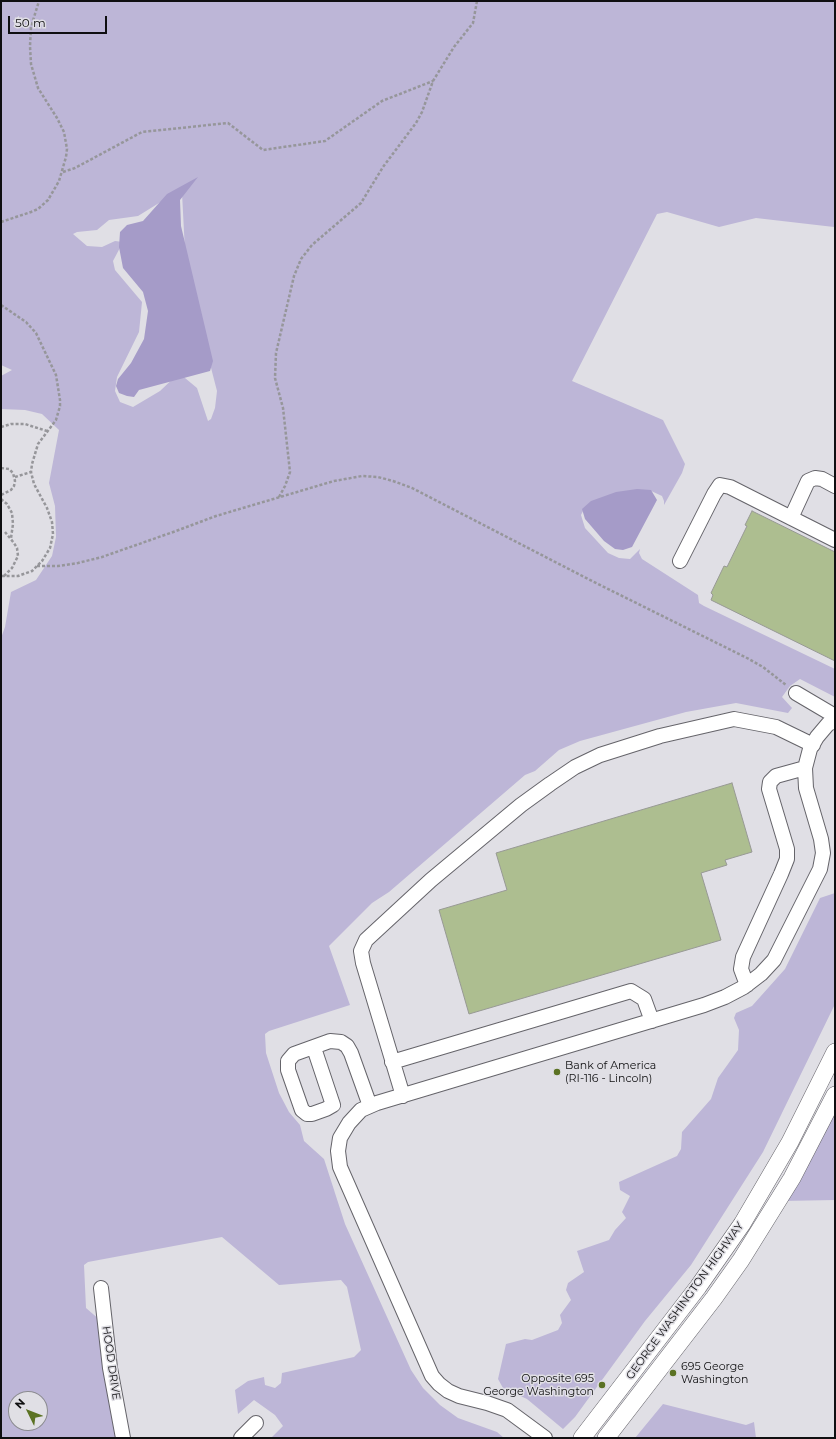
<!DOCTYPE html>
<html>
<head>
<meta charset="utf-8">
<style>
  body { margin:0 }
  #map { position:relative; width:836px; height:1439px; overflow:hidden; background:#e0dfe5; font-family:Montserrat,sans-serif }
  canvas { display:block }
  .frame { position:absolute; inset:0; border:2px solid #0f0f11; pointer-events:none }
  .north { position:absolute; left:8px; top:1391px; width:40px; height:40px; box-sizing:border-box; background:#e0dfe5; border:1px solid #8c8c90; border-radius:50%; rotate:313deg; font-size:11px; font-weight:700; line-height:16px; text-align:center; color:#0f0f11 }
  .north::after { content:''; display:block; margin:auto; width:14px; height:18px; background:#5b7223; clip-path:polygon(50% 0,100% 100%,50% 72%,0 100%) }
  .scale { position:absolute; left:8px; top:16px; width:99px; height:18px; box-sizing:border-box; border:2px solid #0f0f11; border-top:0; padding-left:5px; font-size:12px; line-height:14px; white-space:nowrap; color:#0f0f11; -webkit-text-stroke:3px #e0dfe5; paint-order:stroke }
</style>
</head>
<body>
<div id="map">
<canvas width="836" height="1439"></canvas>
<div class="frame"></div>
<div class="north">N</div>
<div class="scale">50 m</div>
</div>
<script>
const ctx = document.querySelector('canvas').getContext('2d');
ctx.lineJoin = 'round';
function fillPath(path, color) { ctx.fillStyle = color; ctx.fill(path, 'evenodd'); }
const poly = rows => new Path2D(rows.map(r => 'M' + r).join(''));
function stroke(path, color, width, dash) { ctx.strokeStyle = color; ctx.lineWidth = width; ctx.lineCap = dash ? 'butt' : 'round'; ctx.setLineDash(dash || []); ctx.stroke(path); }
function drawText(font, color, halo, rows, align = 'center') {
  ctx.font = font + ' Montserrat,sans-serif'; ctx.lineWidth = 3; ctx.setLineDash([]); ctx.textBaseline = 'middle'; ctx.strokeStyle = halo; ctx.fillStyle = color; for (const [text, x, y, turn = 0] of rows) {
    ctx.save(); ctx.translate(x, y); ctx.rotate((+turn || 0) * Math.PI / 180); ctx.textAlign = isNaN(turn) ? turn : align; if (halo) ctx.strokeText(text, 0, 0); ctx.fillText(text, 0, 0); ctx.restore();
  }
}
fillPath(poly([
  [1,1,835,1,835,224,834,227,756,218,719,227,667,212,657,214,572,381,663,420,685,464,682,473,664,505,664,501,662,496,649,490,604,499,583,511,581,515,585,528,608,553,619,558,630,559,640,549,639,553,642,559,698,595,699,603,704,606,835,669,835,697,800,679,790,686,782,697,792,708,788,713,736,703,686,712,580,741,559,750,535,771,525,775,389,892,372,903,329,946,350,1005,269,1031,265,1034,266,1053,279,1093,289,1112,300,1125,304,1141,324,1159,345,1224,411,1370,423,1388,440,1405,458,1418,497,1432,504,1438,271,1438,283,1426,275,1415,254,1400,238,1414,235,1390,248,1381,264,1377,265,1385,275,1388,281,1383,282,1373,354,1357,361,1350,347,1287,341,1280,279,1285,222,1237,88,1262,84,1265,86,1308,108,1327,123,1438,1,1438,1,638,5,627,11,592,36,580,52,556,56,537,55,506,49,483,59,430,42,414,25,410,1,409,1,376,12,370,1,365],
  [180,190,182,193,185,251,209,360,217,391,215,408,211,419,208,421,197,388,179,373,160,391,133,407,120,402,115,391,117,377,139,332,142,302,115,270,113,261,123,242,115,241,102,247,87,246,73,234,77,232,97,230,109,220,138,216],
  [16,1399,40,1399,40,1423,16,1423],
  [835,893,835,1004,763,1152,691,1265,645,1321,575,1417,563,1429,527,1399,503,1388,498,1379,506,1344,525,1339,532,1340,558,1330,562,1323,560,1315,571,1300,566,1290,568,1283,584,1272,577,1251,609,1240,615,1230,626,1218,622,1212,630,1196,620,1190,619,1182,677,1156,681,1149,682,1132,711,1099,718,1078,738,1050,739,1030,734,1018,736,1013,752,1006,785,969,820,898],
  [835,1103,835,1200,781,1201],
  [663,1404,746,1425,754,1422,756,1438,635,1438]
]), '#bdb6d7');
fillPath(poly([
  [198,177,180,200,181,226,213,361,210,371,139,390,134,397,127,396,119,393,116,386,118,379,131,363,144,339,148,311,143,292,123,268,119,247,120,232,127,225,143,221,167,194],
  [637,489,651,490,657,500,632,547,623,550,615,549,604,541,585,519,582,509,591,501,616,492]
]), '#a59bc8');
const building = poly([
  [752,511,835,552,835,661,711,600,713,595,711,593,724,566,727,567,747,526,745,525,752,511],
  [732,783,752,852,725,860,727,865,701,873,721,940,469,1014,439,910,507,890,496,853,732,783]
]);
fillPath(building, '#adbe90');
stroke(building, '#979994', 1);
const minor = poly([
  [791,518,808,481,815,478,822,479,835,486],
  [680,561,714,494,720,485,730,487,835,540],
  [796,693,835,716],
  [747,985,741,969,743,957,781,874,787,859,787,849,769,789,770,782,776,776,805,768],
  [314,1048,333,1105,326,1109,312,1114,307,1114,302,1110,288,1070,288,1061,294,1054,330,1041,341,1042,347,1046,351,1053,370,1106],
  [392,1062,631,991,644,999,652,1021],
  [403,1096,363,963,361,951,366,940,431,880,521,805,550,784,575,767,600,755,660,736,734,719,776,727,813,745],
  [101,1288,110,1368,123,1438],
  [241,1438,256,1423],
  [545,1438,507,1410,487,1403,459,1396,448,1391,439,1384,432,1376,340,1167,338,1151,340,1138,349,1123,361,1110,377,1103,704,1005,725,997,744,987,761,974,774,960,820,869,823,853,821,839,806,788,805,768,810,749,817,737,828,724,835,721]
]);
const major = poly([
  [582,1438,698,1287,742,1224,790,1142,835,1052],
  [606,1438,714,1298,741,1260,792,1178,835,1095]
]);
stroke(minor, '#65646a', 16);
stroke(major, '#65646a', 18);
stroke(poly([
  [63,172,75,168,142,132,228,123,263,150,325,141,382,101,433,81],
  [1,222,31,212,38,209,48,200,59,181,66,157,67,149,64,132,57,118,38,88,31,64,30,46,31,27,39,1],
  [1,305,26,322,36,333,56,375,60,400,60,406,56,420,38,444,32,464,31,472,34,484,47,508,52,522,53,534,50,548,42,561,32,571,18,576,1,576],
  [1,427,11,424,25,424,47,431],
  [1,468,9,469,13,473,15,481,14,486,11,490,1,495],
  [15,477,31,472],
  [279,497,285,486,290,472,283,408,275,378,276,353,294,276,301,259,312,245,361,203,383,167,416,123,422,112,433,81,454,47,473,23,477,1],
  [1,499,7,504,12,513,13,524,11,538],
  [37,566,58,566,78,563,102,557,176,531,216,516,334,481,362,476,378,477,393,481,412,488,592,581,747,658,763,667,786,685],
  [4,576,12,568,18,556,17,548,14,543,5,532]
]), '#96969a', 2.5, [3, 2]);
stroke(minor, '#fff', 14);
stroke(major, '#fff', 17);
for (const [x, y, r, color] of [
  [557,1072,4,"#5b7223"],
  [673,1373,4,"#5b7223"],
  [602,1385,4,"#5b7223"]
]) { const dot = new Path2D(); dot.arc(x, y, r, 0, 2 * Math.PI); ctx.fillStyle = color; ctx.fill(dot); stroke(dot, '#e0dfe5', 1.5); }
drawText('11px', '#0f0f11', '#e0dfe5', [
  ["Bank of America",565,1066],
  ["(RI-116 - Lincoln)",565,1079],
  ["695 George",681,1367],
  ["Washington",681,1380],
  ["Opposite 695",594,1379,"right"],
  ["George Washington",594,1392,"right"]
], 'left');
drawText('11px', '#0f0f11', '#e0dfe5', [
  ["GEORGE WASHINGTON HIGHWAY",685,1301,-54],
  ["HOOD DRIVE",111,1363,82]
]);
</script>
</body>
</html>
